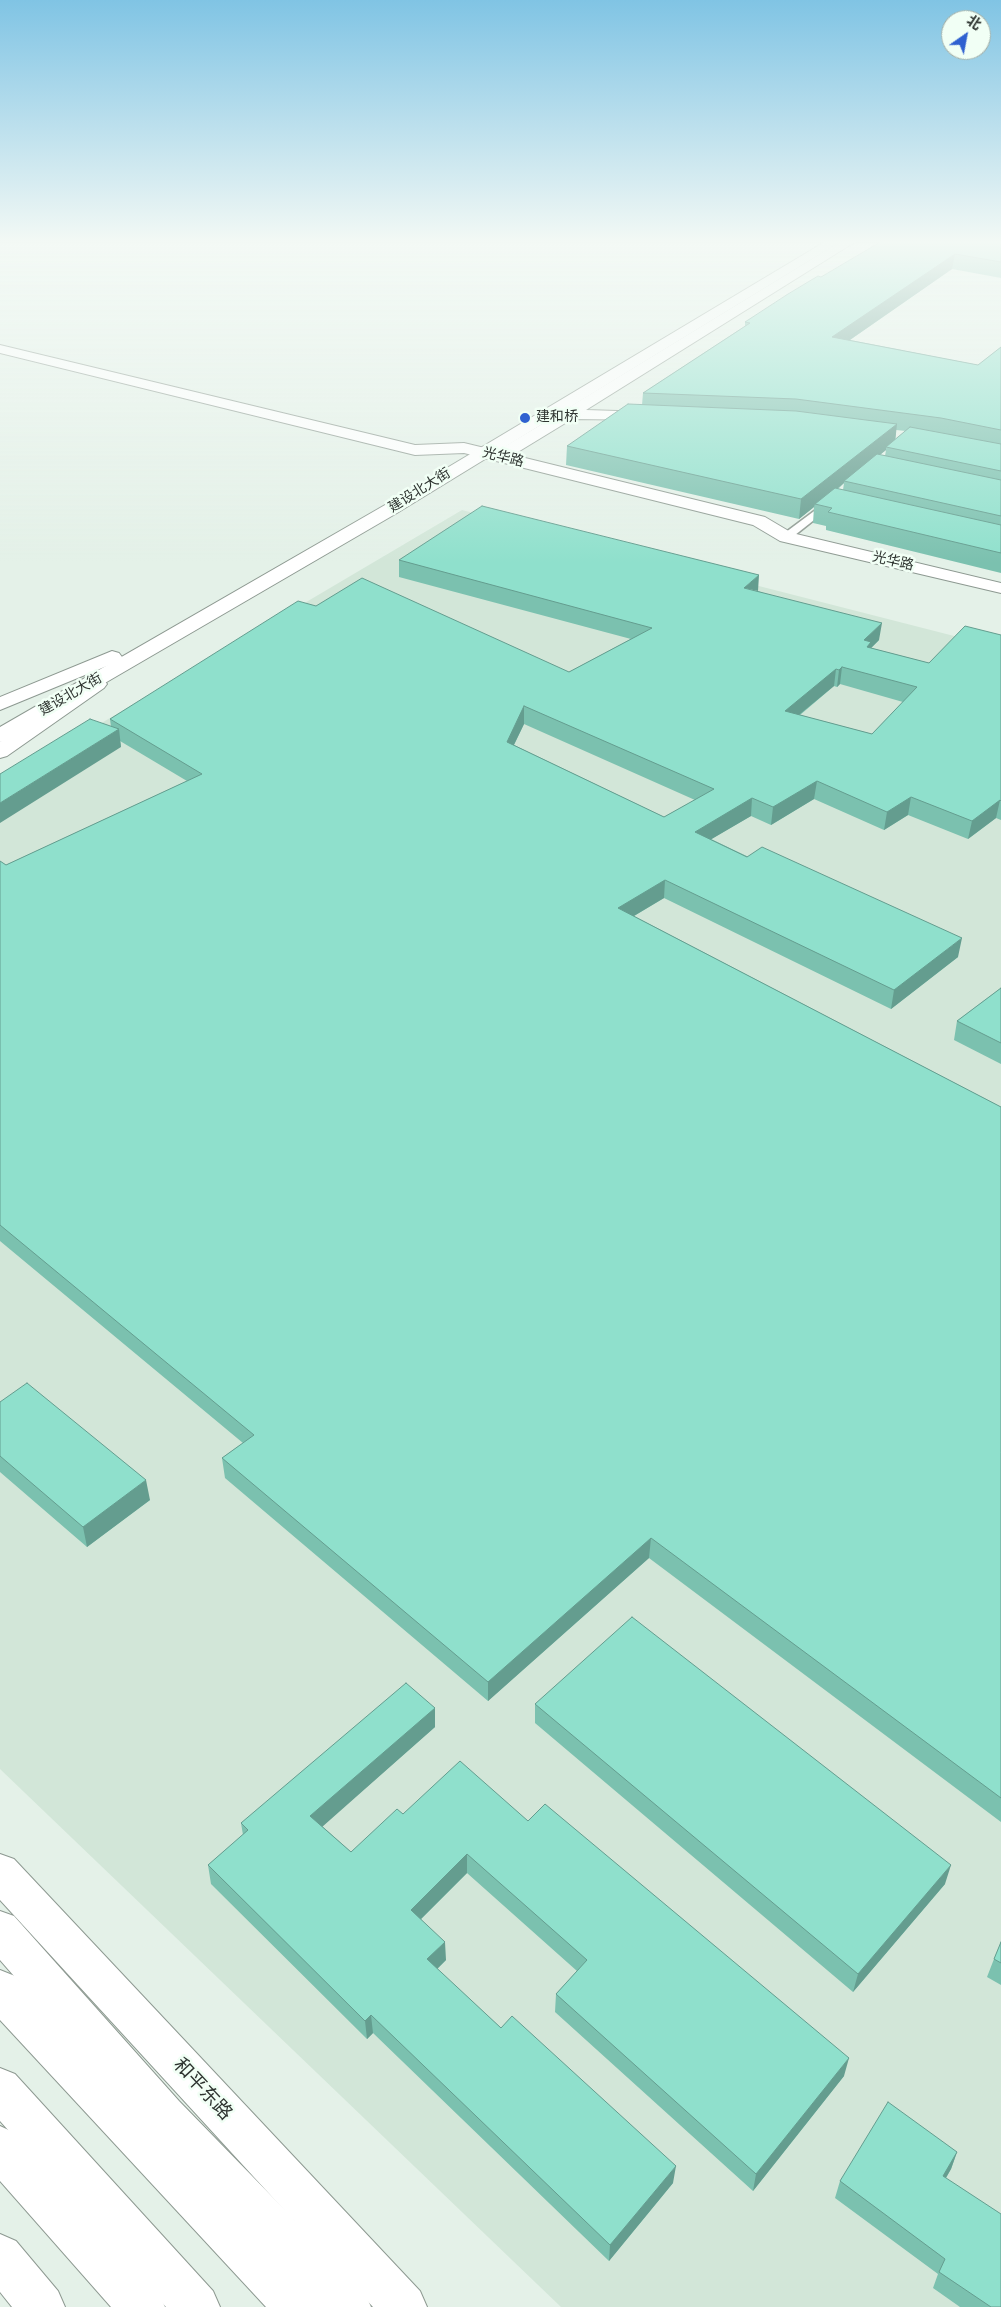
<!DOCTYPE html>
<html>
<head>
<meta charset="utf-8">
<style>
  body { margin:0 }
  #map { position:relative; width:1001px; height:2307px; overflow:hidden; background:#e4f1e8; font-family:"Nunito Sans","Noto Sans SC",sans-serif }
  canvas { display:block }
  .north { position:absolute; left:941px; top:10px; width:50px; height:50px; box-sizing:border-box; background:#f1fff5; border:1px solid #a3aea6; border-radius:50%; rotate:33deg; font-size:14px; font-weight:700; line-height:20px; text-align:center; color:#2e3430 }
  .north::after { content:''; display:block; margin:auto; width:18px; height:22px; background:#2f61d0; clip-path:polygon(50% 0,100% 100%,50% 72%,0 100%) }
</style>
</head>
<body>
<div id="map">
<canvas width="1001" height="2307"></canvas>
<div class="north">北</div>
</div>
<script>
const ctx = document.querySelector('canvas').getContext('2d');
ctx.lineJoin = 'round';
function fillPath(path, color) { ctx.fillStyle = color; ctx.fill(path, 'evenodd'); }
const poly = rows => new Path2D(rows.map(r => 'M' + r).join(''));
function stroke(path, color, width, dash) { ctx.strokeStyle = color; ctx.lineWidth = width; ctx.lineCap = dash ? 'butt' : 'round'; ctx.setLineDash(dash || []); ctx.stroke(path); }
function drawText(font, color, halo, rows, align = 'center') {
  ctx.font = font + ' "Nunito Sans","Noto Sans SC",sans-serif'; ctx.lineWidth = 5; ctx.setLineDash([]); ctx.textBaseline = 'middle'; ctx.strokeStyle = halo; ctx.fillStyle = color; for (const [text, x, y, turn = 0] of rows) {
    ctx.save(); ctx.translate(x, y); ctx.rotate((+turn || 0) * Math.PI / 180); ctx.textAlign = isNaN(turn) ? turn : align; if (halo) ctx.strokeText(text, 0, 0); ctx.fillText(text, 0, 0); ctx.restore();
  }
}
fillPath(poly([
  [462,510,1001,648,1001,2307,561,2307,0,1769,0,783]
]), '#d2e6d8');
const lane = poly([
  [829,500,834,503,833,505,790,539,782,539,782,535,829,500]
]);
const street = poly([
  [112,651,119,653,122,657,119,661,0,710,0,697,112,651],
  [97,678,104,680,107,684,104,688,7,756,0,758,0,742,90,680,97,678],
  [0,1854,14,1859,420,2291,427,2307,373,2307,0,1900,0,1854],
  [0,2234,16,2241,58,2291,65,2307,12,2307,0,2292,0,2234]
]);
const secondary = poly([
  [843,240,858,240,586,410,649,412,654,414,657,417,654,420,572,419,513,455,765,517,792,533,1001,583,1001,593,780,541,753,525,464,453,415,455,0,353,0,345,415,445,464,443,497,451,552,418,544,416,541,413,544,410,566,409,843,240],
  [0,1911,14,1916,179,2101,364,2291,371,2307,316,2307,149,2131,0,1960,0,1911],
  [0,2126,15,2133,158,2291,165,2307,111,2307,0,2181,0,2126]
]);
const primary = poly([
  [828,240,843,240,397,513,7,740,0,742,0,727,385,505,828,240]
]);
const highway = poly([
  [0,1970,15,1976,314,2291,321,2307,266,2307,0,2020,0,1970],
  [0,2068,15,2074,213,2291,220,2307,166,2307,0,2121,0,2068]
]);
stroke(lane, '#8d9991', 3);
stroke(street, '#8d9991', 2);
stroke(secondary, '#8d9991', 2);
stroke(primary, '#8d9991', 2);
stroke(highway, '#8d9991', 2);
fillPath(lane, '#fff');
fillPath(street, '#fff');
fillPath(secondary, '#fff');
fillPath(primary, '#fff');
fillPath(highway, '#fff');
fillPath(poly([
  [1001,240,1001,278,952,269,850,340,978,365,1001,347,1001,573,826,530,826,526,813,523,814,507,799,519,566,465,567,446,642,405,643,393,745,326,745,322,821,277,886,241],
  [896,430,906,431,895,440],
  [886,450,885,456,880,455],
  [844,483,843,490,838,489],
  [399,560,758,591,879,640,871,648,929,663,1001,635,1001,820,996,818,968,839,908,815,884,830,814,799,771,825,751,816,711,839,958,957,891,1009,664,898,634,916,1001,1107,1001,1822,649,1558,488,1701,225,1478,222,1458,243,1443,0,1241,0,861,6,865,187,781,120,741,121,747,111,727,110,719,316,606,569,672,631,639,399,577],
  [840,684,903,702,872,734,800,715,834,686,837,687],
  [524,724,695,800,664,817,514,745],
  [1001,988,1001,1064,954,1040,957,1021],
  [0,1402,150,1500,87,1547,0,1472],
  [535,1704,945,1884,853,1992,535,1723],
  [435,1708,435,1727,322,1826,351,1852,403,1814,528,1821,844,2076,753,2191,555,2012,556,1994,577,1971,467,1873,421,1919,446,1960,437,1969,501,2028,673,2183,609,2261,373,2033,367,2039,211,1884,208,1865,243,1835,241,1823],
  [1001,1942,1001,1985,987,1977,994,1959],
  [957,2152,951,2169,946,2178,1001,2307,960,2307,933,2288,938,2274,835,2198,840,2181]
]), '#7bc1af');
fillPath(poly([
  [955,254,952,269,831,353,832,337],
  [897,424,895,443,886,447,886,450,846,481,844,481,844,483,817,505,815,504,814,507,799,519,801,499],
  [759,575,758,591,744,588],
  [882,623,879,640,870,649,869,659,864,640],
  [842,667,840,684,837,687,839,670],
  [836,669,834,686,783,728,785,711],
  [524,706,524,724,507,759,507,742],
  [119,729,121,747,0,823,0,803],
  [817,781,814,799,771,825,773,807],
  [911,797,908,815,884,830,887,812],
  [752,798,751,816,693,850,695,832],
  [1000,800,996,818,968,839,972,821],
  [665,880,664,898,617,926,618,908],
  [962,938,958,957,891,1009,894,990],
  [146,1480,150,1500,87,1547,83,1527],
  [651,1538,649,1558,488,1701,488,1682],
  [435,1708,435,1727,313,1835,310,1816],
  [467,1854,467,1873,412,1928,411,1910],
  [951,1865,945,1884,853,1992,858,1974],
  [445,1942,446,1960,428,1978,427,1959],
  [371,2015,373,2033,367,2039,365,2021],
  [849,2058,844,2076,753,2191,756,2174],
  [957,2152,951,2169,937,2193,943,2176],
  [676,2166,673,2183,609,2261,610,2245]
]), '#649d8f');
const building = poly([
  [888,240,1001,240,1001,262,955,254,832,337,978,365,1001,347,1001,430,941,418,796,399,643,393,750,323,745,322,788,294,818,276,821,277,882,241,886,241,888,240],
  [628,404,796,411,897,424,801,499,567,446,628,404],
  [910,427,1001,444,1001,471,886,447,910,427],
  [877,454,1001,480,1001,516,844,481,877,454],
  [835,488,1001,525,1001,553,828,512,832,508,815,504,835,488],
  [482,506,759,575,744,588,882,623,864,640,871,642,867,647,929,663,965,626,1001,635,1001,801,1000,800,972,821,911,797,887,812,817,781,773,807,752,798,695,832,747,857,762,847,962,938,894,990,665,880,618,908,1001,1107,1001,1798,651,1538,488,1682,222,1458,254,1435,0,1225,0,861,6,865,202,774,110,719,298,601,316,606,362,578,569,672,652,628,399,560,482,506],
  [842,667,917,687,872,734,785,711,836,669,839,670,842,667],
  [524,706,714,789,664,817,507,742,524,706],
  [90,719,119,729,0,803,0,774,90,719],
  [1001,988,1001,1043,957,1021,1001,988],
  [27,1383,146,1480,83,1527,0,1456,0,1402,27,1383],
  [632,1617,951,1865,858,1974,535,1704,632,1617],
  [406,1683,435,1708,310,1816,351,1852,397,1809,403,1814,460,1761,528,1821,545,1804,849,2058,756,2174,556,1994,587,1960,467,1854,411,1910,445,1942,427,1959,501,2028,512,2016,676,2166,610,2245,371,2015,365,2021,208,1865,248,1830,241,1823,406,1683],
  [1001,1942,1001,1963,994,1959,1001,1942],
  [888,2102,957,2152,943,2176,1001,2214,1001,2307,991,2307,939,2272,945,2259,840,2181,888,2102]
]);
fillPath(building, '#8fe0cc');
stroke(building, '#649d8f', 1);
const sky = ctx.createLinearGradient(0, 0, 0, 563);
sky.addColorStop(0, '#80c4e4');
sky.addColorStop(0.43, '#f3f9f5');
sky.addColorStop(1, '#f3f9f500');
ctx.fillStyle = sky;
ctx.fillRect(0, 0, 1001, 563);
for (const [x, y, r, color] of [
  [525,418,6,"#2f61d0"]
]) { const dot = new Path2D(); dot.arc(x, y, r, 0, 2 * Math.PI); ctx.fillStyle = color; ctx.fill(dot); stroke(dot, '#f1fff5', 2); }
drawText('14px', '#2e3430', '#f1fff5', [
  ["建和桥",536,418]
], 'left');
drawText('14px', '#2e3430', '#f1fff5', [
  ["光华路",503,458,14],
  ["建设北大街",420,491,-32],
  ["光华路",893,562,13],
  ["建设北大街",71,695,-30]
]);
drawText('19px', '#2e3430', '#f1fff5', [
  ["和平东路",202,2090,47]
]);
</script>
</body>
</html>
